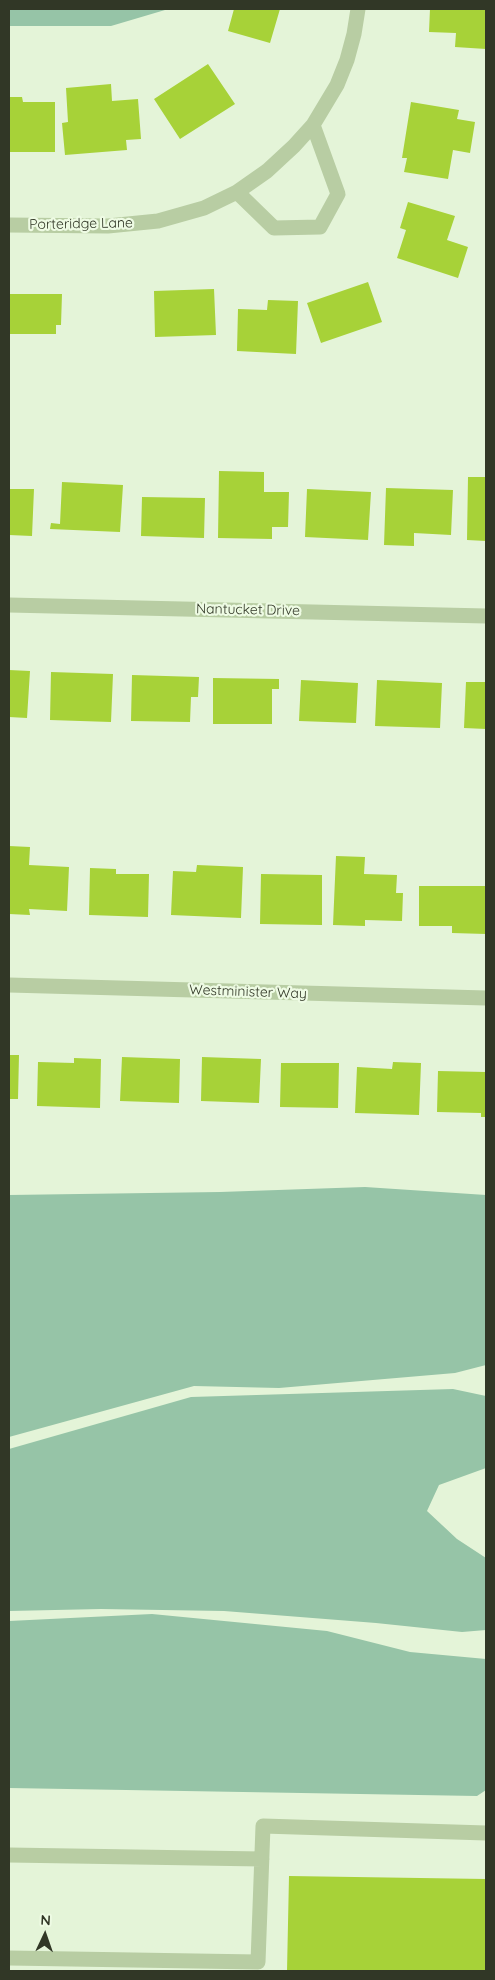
<!DOCTYPE html>
<html>
<head>
<meta charset="utf-8">
<style>
  body { margin:0 }
  #map { position:relative; width:495px; height:1980px; overflow:hidden; background:#e4f4d8; font-family:Quicksand,sans-serif }
  canvas { display:block }
  .frame { position:absolute; inset:0; border:10px solid #313726; pointer-events:none }
  .north { position:absolute; left:20px; top:1910px; width:50px; height:50px; -webkit-text-stroke:4px #eefbe4; paint-order:stroke; rotate:3deg; font-size:14px; font-weight:700; line-height:20px; text-align:center; color:#313726 }
  .north::after { content:''; display:block; margin:auto; width:18px; height:22px; background:#313726; clip-path:polygon(50% 0,100% 100%,50% 72%,0 100%) }
</style>
</head>
<body>
<div id="map">
<canvas width="495" height="1980"></canvas>
<div class="frame"></div>
<div class="north">N</div>
</div>
<script>
const ctx = document.querySelector('canvas').getContext('2d');
ctx.lineJoin = 'round';
function fillPath(path, color) { ctx.fillStyle = color; ctx.fill(path, 'evenodd'); }
const poly = rows => new Path2D(rows.map(r => 'M' + r).join(''));
function stroke(path, color, width, dash) { ctx.strokeStyle = color; ctx.lineWidth = width; ctx.lineCap = dash ? 'butt' : 'round'; ctx.setLineDash(dash || []); ctx.stroke(path); }
function drawText(font, color, halo, rows, align = 'center') {
  ctx.font = font + ' Quicksand,sans-serif'; ctx.lineWidth = 4.5; ctx.setLineDash([]); ctx.textBaseline = 'middle'; ctx.strokeStyle = halo; ctx.fillStyle = color; for (const [text, x, y, turn = 0] of rows) {
    ctx.save(); ctx.translate(x, y); ctx.rotate((+turn || 0) * Math.PI / 180); ctx.textAlign = isNaN(turn) ? turn : align; if (halo) ctx.strokeText(text, 0, 0); ctx.fillText(text, 0, 0); ctx.restore();
  }
}
fillPath(poly([
  [9,9,165,9,165,10,111,26,9,26],
  [365,1187,486,1195,486,1365,455,1373,279,1388,194,1386,9,1437,9,1195,220,1192],
  [453,1389,486,1396,486,1468,439,1485,427,1511,457,1539,486,1558,486,1630,462,1632,376,1623,224,1611,101,1609,9,1611,9,1449,191,1397],
  [152,1614,327,1631,410,1652,486,1659,486,1790,477,1796,9,1788,9,1621]
]), '#96c4a7');
fillPath(poly([
  [234,9,280,9,270,43,228,31],
  [430,9,486,9,486,49,455,47,456,33,429,32],
  [208,64,235,104,180,139,154,99],
  [111,84,112,101,138,99,141,139,126,140,127,150,65,155,62,123,68,122,66,88],
  [9,97,22,97,23,102,55,102,55,152,9,152],
  [411,102,459,110,457,119,475,122,470,153,453,150,448,179,404,172,407,158,402,158],
  [408,202,455,216,447,240,468,247,458,278,397,258,406,230,400,228],
  [368,282,382,322,321,343,307,303],
  [214,289,216,335,155,337,154,291],
  [9,294,62,294,61,325,56,325,56,334,9,334],
  [268,300,298,301,296,354,237,351,238,309,267,310],
  [219,471,264,472,264,492,289,492,288,527,272,527,272,539,218,538],
  [468,477,486,477,486,541,467,540],
  [62,482,123,485,120,532,50,529,51,523,60,524],
  [386,488,453,490,451,535,414,533,414,546,384,545],
  [9,489,34,489,32,536,9,535],
  [307,489,371,492,368,540,305,537],
  [142,497,205,498,204,538,141,536],
  [9,670,30,671,27,718,9,717],
  [51,672,113,674,111,722,50,720],
  [132,675,199,677,198,697,191,697,190,722,131,721],
  [213,678,279,679,279,689,272,689,272,724,213,724],
  [301,680,358,683,356,723,299,721],
  [377,680,442,683,440,728,375,726],
  [466,682,486,682,486,729,464,728],
  [9,846,30,847,29,865,69,867,67,911,29,909,30,915,9,914],
  [336,856,365,857,364,874,397,875,396,893,403,893,402,921,365,920,365,926,333,925],
  [197,865,243,867,241,918,171,915,173,871,196,872],
  [90,868,116,869,116,874,149,874,148,917,89,915],
  [261,874,322,875,322,925,260,924],
  [419,886,486,886,486,934,452,933,452,926,419,926],
  [9,1055,19,1055,18,1099,9,1099],
  [122,1057,180,1059,179,1103,120,1101],
  [202,1057,261,1059,259,1103,201,1101],
  [74,1058,101,1059,100,1108,37,1106,38,1062,74,1063],
  [393,1062,421,1063,419,1115,355,1113,357,1067,392,1069],
  [281,1063,339,1063,338,1108,280,1107],
  [438,1071,486,1072,486,1117,481,1117,481,1113,437,1112],
  [289,1876,486,1879,486,1971,287,1971]
]), '#a7d238');
stroke(poly([
  [9,1855,262,1859],
  [9,1958,258,1962,263,1826,486,1833]
]), '#b8cda3', 15);
stroke(poly([
  [237,192,274,228,320,227,338,194,313,125],
  [9,225,108,226,158,221,204,208,237,192,267,171,294,146,313,125,337,85,347,60,354,34,358,9],
  [9,605,486,616],
  [9,985,486,998]
]), '#b8cda3', 15);
drawText('14px', '#313726', '#eefbe4', [
  ["Porteridge Lane",81,224,-1],
  ["Nantucket Drive",248,610,1],
  ["Westminister Way",248,992,2]
]);
</script>
</body>
</html>
